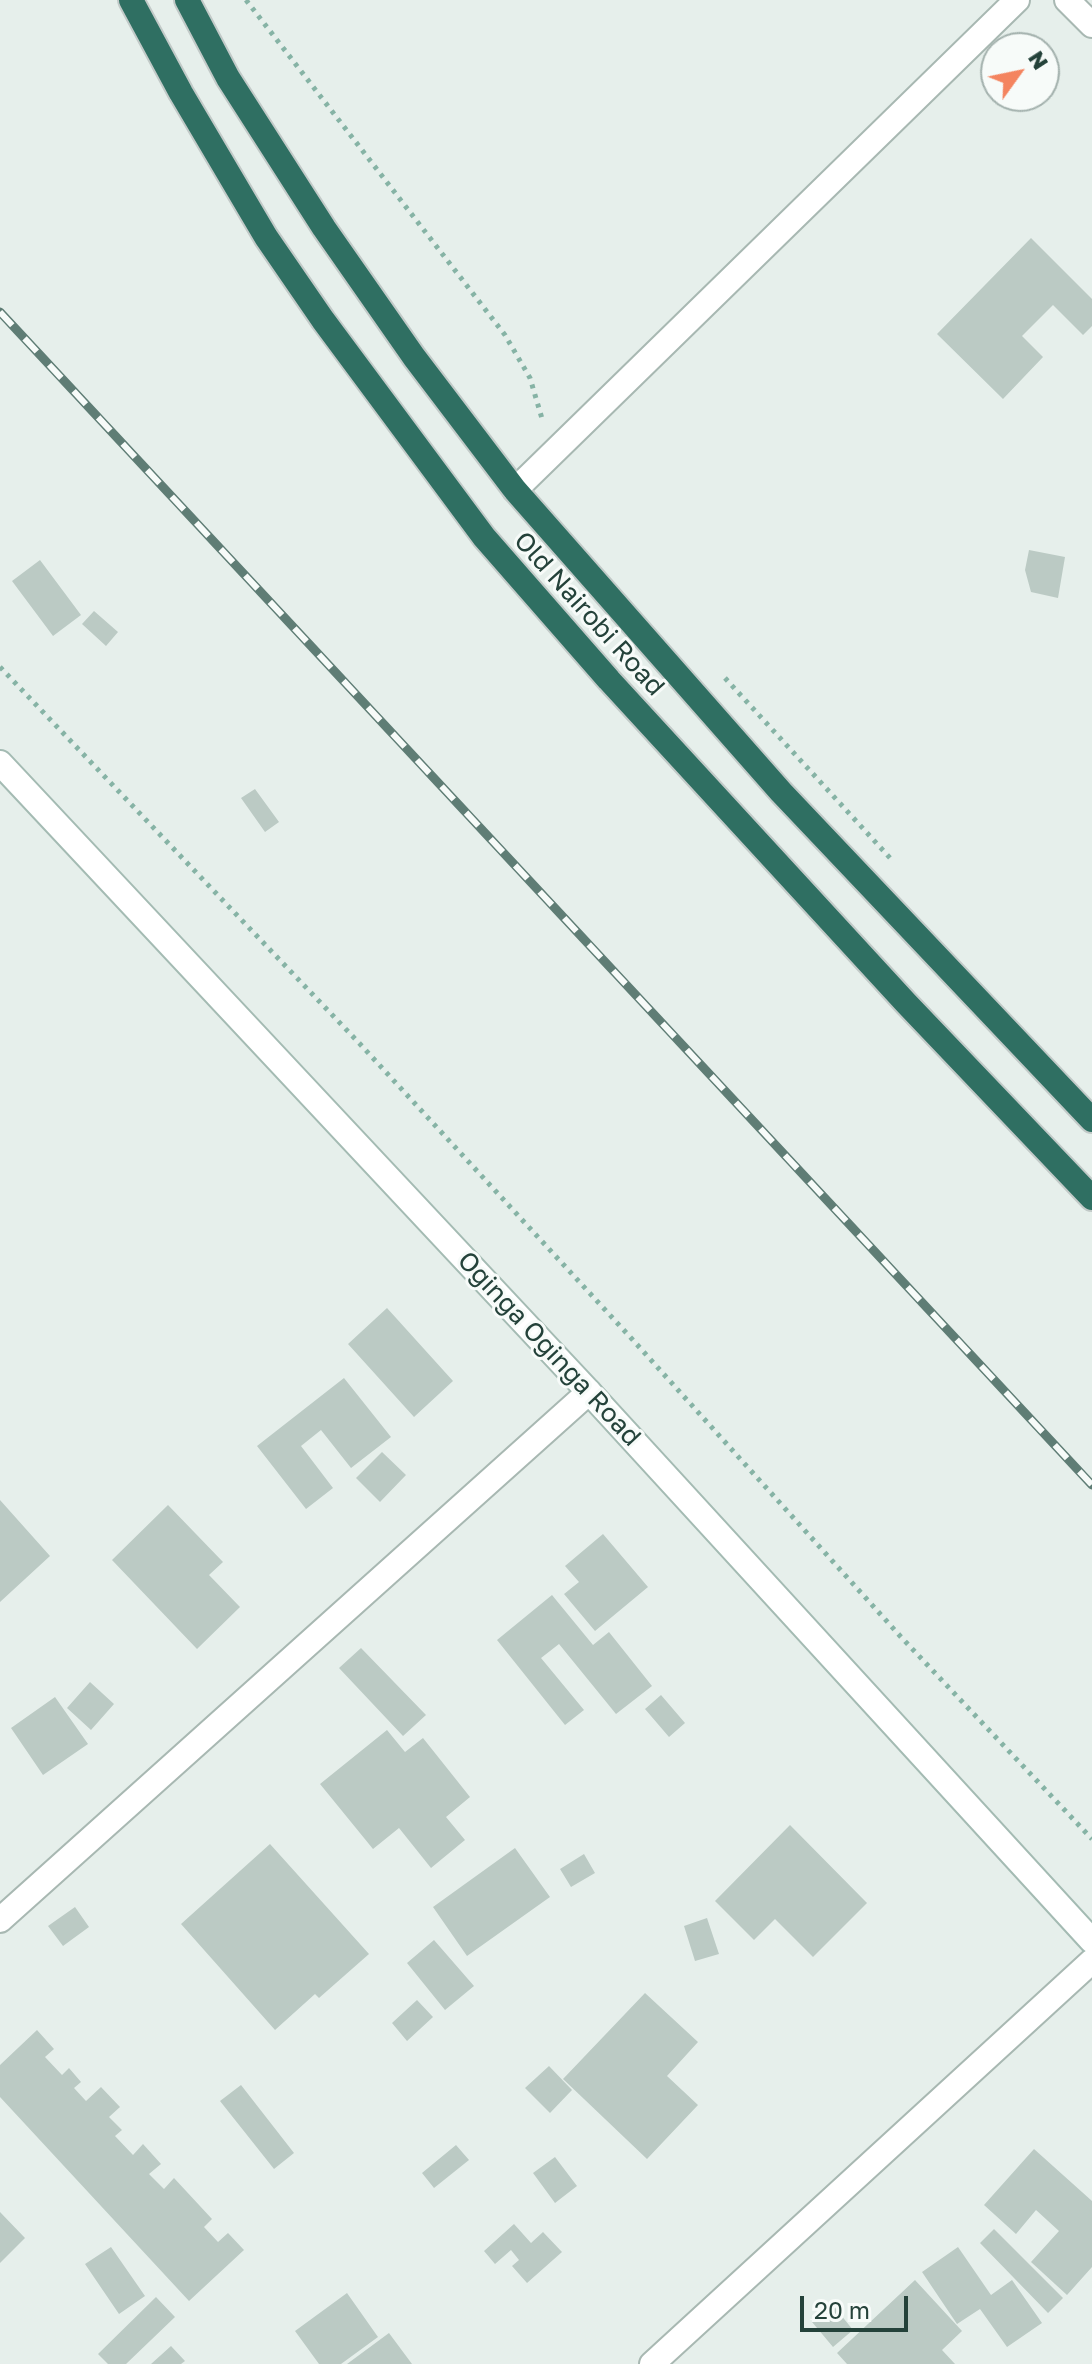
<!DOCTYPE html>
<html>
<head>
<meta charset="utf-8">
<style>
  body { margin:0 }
  #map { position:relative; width:1092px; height:2364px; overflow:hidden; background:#e6efeb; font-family:"Golos Text",sans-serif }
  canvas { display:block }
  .north { position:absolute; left:980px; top:32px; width:80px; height:80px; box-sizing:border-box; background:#f7fbf9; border:2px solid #a3b1ad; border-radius:50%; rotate:57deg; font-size:22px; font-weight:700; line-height:32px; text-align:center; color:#24423a }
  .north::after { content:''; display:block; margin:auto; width:28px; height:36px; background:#f4845f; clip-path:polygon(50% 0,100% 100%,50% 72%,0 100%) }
  .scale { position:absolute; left:800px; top:2296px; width:108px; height:36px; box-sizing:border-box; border:4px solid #24423a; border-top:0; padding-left:10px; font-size:24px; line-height:28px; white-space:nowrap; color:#24423a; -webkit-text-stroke:6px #f7fbf9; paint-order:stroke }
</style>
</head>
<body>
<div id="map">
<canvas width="1092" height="2364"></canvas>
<div class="north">N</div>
<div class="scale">20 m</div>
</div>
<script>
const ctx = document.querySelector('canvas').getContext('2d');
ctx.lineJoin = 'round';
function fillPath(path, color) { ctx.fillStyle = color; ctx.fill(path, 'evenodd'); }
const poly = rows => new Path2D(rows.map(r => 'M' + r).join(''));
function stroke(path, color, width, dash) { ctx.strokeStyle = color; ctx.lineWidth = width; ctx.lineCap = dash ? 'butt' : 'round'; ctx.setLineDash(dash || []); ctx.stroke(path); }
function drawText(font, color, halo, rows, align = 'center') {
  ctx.font = font + ' "Golos Text",sans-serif'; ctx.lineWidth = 6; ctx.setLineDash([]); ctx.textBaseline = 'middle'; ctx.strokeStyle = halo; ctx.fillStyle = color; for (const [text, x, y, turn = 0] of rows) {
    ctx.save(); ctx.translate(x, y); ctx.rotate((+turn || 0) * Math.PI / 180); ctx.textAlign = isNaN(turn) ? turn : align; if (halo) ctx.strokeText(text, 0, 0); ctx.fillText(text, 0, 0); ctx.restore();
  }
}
fillPath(poly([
  [1031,238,1092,299,1092,326,1083,335,1053,305,1022,336,1043,357,1003,399,937,334],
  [1029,550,1065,557,1058,598,1031,592,1025,570],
  [40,560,81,615,53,636,12,581],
  [94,611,118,632,106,646,82,624],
  [255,789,279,822,265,832,241,798],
  [387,1308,453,1381,414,1417,348,1344],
  [344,1378,391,1437,351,1468,321,1430,301,1446,333,1488,306,1509,257,1446],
  [382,1452,406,1475,380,1502,356,1478],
  [0,1500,50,1556,0,1602],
  [168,1505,223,1562,209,1575,240,1607,197,1649,112,1560],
  [603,1534,648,1587,595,1631,564,1594,579,1582,565,1566],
  [552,1595,593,1645,609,1632,652,1686,616,1714,559,1644,541,1658,584,1710,565,1725,497,1640],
  [361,1648,426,1715,403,1736,339,1668],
  [90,1682,114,1704,91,1730,67,1708],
  [661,1695,685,1723,669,1737,645,1709],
  [55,1697,88,1744,43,1775,11,1728],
  [387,1730,405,1752,423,1738,470,1797,446,1817,465,1840,431,1868,399,1828,373,1849,320,1784],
  [790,1825,867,1903,813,1957,775,1919,754,1940,715,1901],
  [270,1844,369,1954,319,1998,315,1994,275,2030,181,1924],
  [515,1848,550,1897,467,1956,433,1907],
  [584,1854,595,1873,571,1887,560,1869],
  [75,1907,89,1927,63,1946,48,1926],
  [707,1918,719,1954,695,1961,684,1926],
  [434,1940,474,1986,445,2010,407,1963],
  [645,1993,698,2042,667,2076,698,2105,647,2159,563,2079],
  [417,2000,433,2017,407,2041,392,2023],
  [37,2030,54,2049,45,2057,62,2075,69,2068,81,2082,74,2088,86,2101,101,2087,120,2107,109,2117,122,2130,115,2136,133,2155,143,2144,161,2164,149,2174,164,2189,174,2178,212,2219,204,2227,218,2242,228,2233,244,2250,189,2301,0,2097,0,2065],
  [549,2066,572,2090,550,2113,525,2088],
  [241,2085,294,2153,274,2169,220,2101],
  [456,2145,469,2160,434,2188,422,2173],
  [1034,2149,1092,2201,1092,2267,1067,2295,1031,2262,1059,2231,1036,2210,1016,2234,984,2205],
  [555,2157,577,2186,555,2203,533,2173],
  [0,2212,25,2238,0,2263],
  [514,2224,531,2243,543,2232,562,2252,527,2283,512,2266,519,2260,511,2250,495,2264,484,2251],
  [994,2229,1063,2298,1048,2313,980,2243],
  [111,2247,145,2296,119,2314,85,2264],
  [958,2247,991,2295,1012,2280,1042,2323,1007,2347,980,2309,957,2324,922,2272],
  [915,2280,962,2331,942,2350,955,2364,847,2364,837,2353],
  [347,2293,378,2337,341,2364,319,2364,295,2331],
  [156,2297,175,2317,126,2364,108,2364,98,2354],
  [832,2304,853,2330,833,2347,812,2322],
  [389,2333,412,2364,347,2364],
  [171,2346,185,2361,181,2364,151,2364]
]), '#bbcac4');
const street = poly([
  [1067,0,1092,25],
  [515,490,1017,0],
  [0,1920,589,1392],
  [652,2364,1092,1961]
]);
const secondary = poly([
  [0,763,589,1392,1092,1941]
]);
const highway = poly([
  [131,0,181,93,266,237,323,320,484,537,609,680,906,1003,1092,1198],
  [187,0,228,78,324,228,414,357,515,490,781,792,1092,1120]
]);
stroke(street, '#a8b8b2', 28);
stroke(secondary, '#a4bbb3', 28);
stroke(highway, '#c2cac8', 28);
stroke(poly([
  [246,0,505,335,530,378,543,422],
  [0,667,360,1044,632,1339,901,1637,1092,1839],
  [725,678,891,859]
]), '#86b3a5', 5, [4, 6]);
stroke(street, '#fff', 24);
stroke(secondary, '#fff', 24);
stroke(highway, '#2f6f62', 24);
const rail = poly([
  [0,312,1092,1485]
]);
stroke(rail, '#5f7d75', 9);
stroke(rail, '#f7fbf9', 6, [18]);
drawText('26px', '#24423a', '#f7fbf9', [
  ["Old Nairobi Road",589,614,48],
  ["Oginga Oginga Road",549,1349,47]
]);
</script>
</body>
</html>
